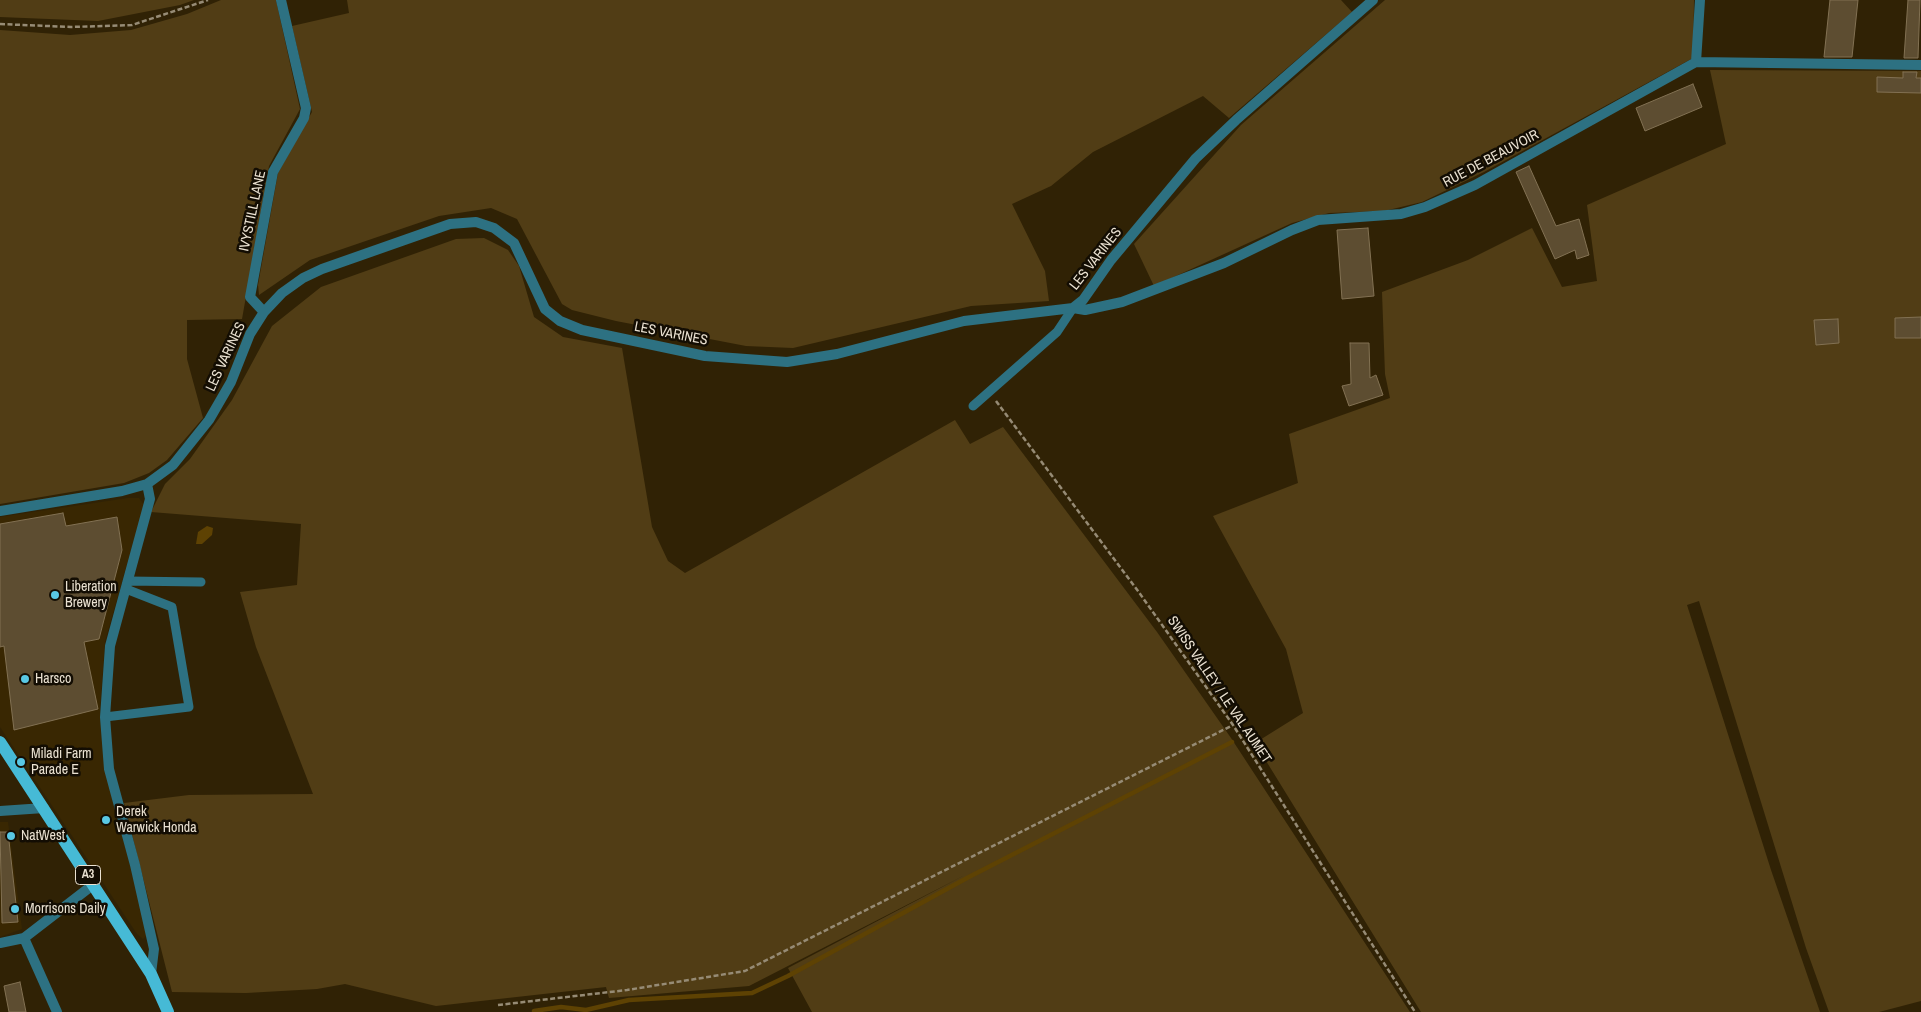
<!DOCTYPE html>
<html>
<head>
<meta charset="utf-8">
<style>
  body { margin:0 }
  canvas { display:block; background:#302205 }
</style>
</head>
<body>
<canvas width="1921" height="1012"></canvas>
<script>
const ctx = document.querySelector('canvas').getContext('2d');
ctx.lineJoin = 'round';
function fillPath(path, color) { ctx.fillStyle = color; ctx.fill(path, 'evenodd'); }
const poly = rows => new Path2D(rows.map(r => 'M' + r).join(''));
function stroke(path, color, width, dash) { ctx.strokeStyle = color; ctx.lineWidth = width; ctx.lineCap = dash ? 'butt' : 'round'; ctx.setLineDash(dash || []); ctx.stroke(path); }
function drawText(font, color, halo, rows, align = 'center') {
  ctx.font = font + ' "Archivo Narrow",sans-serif'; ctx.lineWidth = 5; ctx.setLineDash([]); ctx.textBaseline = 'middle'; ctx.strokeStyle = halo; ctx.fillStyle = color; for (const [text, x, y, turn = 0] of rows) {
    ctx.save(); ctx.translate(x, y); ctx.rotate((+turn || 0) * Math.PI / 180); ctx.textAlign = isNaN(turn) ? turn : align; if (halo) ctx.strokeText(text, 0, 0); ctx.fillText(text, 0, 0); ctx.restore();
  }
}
fillPath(poly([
  [128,498,139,498,144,505,105,641,100,710,106,773,148,934,143,939,137,934,0,727,0,517],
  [0,822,8,822,22,929,0,937]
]), '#392702');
fillPath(poly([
  [0,0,194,0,180,5,98,21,0,17],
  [221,0,276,0,300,109,269,166,242,319,187,320,187,359,203,418,167,460,149,473,124,483,0,504,0,30,70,35,131,30,187,14],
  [347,0,1341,0,1352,12,1229,118,1203,96,1093,152,1051,186,1012,204,1045,271,1049,301,971,306,793,348,746,346,616,321,572,310,562,304,517,219,491,208,439,216,310,260,259,295,258,285,278,173,312,112,292,26,349,13],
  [1385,0,1694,0,1693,58,1484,172,1422,202,1384,211,1329,213,1292,223,1154,286,1134,244,1241,125],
  [1710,70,1921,71,1921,1001,1879,1012,1829,1012,1806,948,1699,601,1687,605,1771,870,1820,1012,1421,1012,1255,743,1303,713,1286,649,1213,516,1298,483,1289,434,1390,398,1385,374,1382,292,1468,260,1532,228,1562,287,1597,281,1587,205,1726,144],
  [484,238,508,250,519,266,534,317,563,337,622,348,652,527,668,561,685,573,955,420,970,444,1003,427,1157,632,1231,738,1410,1012,812,1012,788,968,965,875,749,986,609,998,606,987,436,1006,345,984,317,989,246,993,172,992,124,803,189,795,313,794,256,647,240,592,297,585,301,524,151,512,165,484,190,459,232,400,272,326,321,287,456,239]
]), '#513d15');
fillPath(poly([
  [207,526,213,528,212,535,202,544,196,544,198,532]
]), '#5e4203');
stroke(poly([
  [534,1011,561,1007,586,1010,629,1000,752,993,788,976,967,878,1232,742]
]), '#5e4203', 4.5);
const building = poly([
  [1830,0,1858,0,1852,57,1824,57,1830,0],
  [1908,0,1920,0,1918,58,1904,58,1908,0],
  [1903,72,1917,72,1916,78,1921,78,1921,93,1877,92,1877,77,1903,78,1903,72],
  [1693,84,1702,107,1645,131,1636,108,1693,84],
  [1529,166,1556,226,1579,219,1589,255,1577,259,1575,250,1555,259,1516,172,1529,166],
  [1368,228,1374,296,1342,299,1337,230,1368,228],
  [1921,317,1921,338,1895,338,1895,318,1921,317],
  [1838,319,1839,343,1816,345,1814,320,1838,319],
  [1350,343,1369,343,1370,378,1376,375,1383,395,1349,406,1342,386,1351,384,1350,343],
  [63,513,66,526,117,517,122,550,99,639,84,642,98,709,14,730,4,646,0,647,0,524,63,513],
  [0,832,8,832,18,922,2,923,0,832],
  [20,982,26,1012,9,1012,4,986,20,982]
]);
fillPath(building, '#5d4d31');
stroke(building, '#827153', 1);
stroke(poly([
  [0,24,71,27,132,25,208,0],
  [996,401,1138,591,1233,725,1415,1012],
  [498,1005,627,990,745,971,1233,725]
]), '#968b75', 2.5, [5, 2.5]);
stroke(poly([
  [973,406,1057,332,1073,308],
  [128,581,201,582],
  [105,717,189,707,172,607,126,589]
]), '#2d7182', 9);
stroke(poly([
  [1696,62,1700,0],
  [1073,308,1085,310,1122,302,1224,263,1292,230,1318,220,1401,214,1425,207,1475,185,1696,62,1921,65],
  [264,312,250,297,273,172,304,118,306,108,281,0],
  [147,484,150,499,110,646,105,717,109,769,135,865,154,949,151,974],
  [0,511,122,491,147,484,173,465,209,420,231,382,250,334,264,312,282,293,303,278,322,269,450,224,476,222,494,228,514,243,545,309,560,321,582,330,705,356,787,362,837,354,964,321,1073,308,1083,300,1111,260,1196,158,1236,120,1373,0],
  [0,811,44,808],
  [24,938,57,1012],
  [0,943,24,938,94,884]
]), '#2d7182', 10);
stroke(poly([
  [0,742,151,974,168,1012]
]), '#46bad6', 12);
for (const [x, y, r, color] of [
  [55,595,5,"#59c8e4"],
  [25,679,5,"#59c8e4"],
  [21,762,5,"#59c8e4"],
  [106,820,5,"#59c8e4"],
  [11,836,5,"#59c8e4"],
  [15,909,5,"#59c8e4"]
]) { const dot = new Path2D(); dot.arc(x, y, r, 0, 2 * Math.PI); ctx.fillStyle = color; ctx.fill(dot); stroke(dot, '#130d03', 2); }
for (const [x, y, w] of [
  [88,875,25]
]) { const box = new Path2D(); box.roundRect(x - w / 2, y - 9.5, w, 19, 4); ctx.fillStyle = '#130d03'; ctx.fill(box); stroke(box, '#eae1d1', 1); }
drawText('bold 12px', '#eae1d1', null, [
  ["A3",88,875]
]);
drawText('14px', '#eae1d1', '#130d03', [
  ["RUE DE BEAUVOIR",1491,159,-28],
  ["IVYSTILL LANE",253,211,-78],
  ["LES VARINES",1096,259,-52],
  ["LES VARINES",671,334,11],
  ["LES VARINES",226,357,-65],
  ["SWISS VALLEY / LE VAL AUMET",1219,690,56]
]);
drawText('14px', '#eae1d1', '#130d03', [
  ["Liberation",65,587],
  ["Brewery",65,603],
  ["Harsco",35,679],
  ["Miladi Farm",31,754],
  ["Parade E",31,770],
  ["Derek",116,812],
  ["Warwick Honda",116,828],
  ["NatWest",21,836],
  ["Morrisons Daily",25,909]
], 'left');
</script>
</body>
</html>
